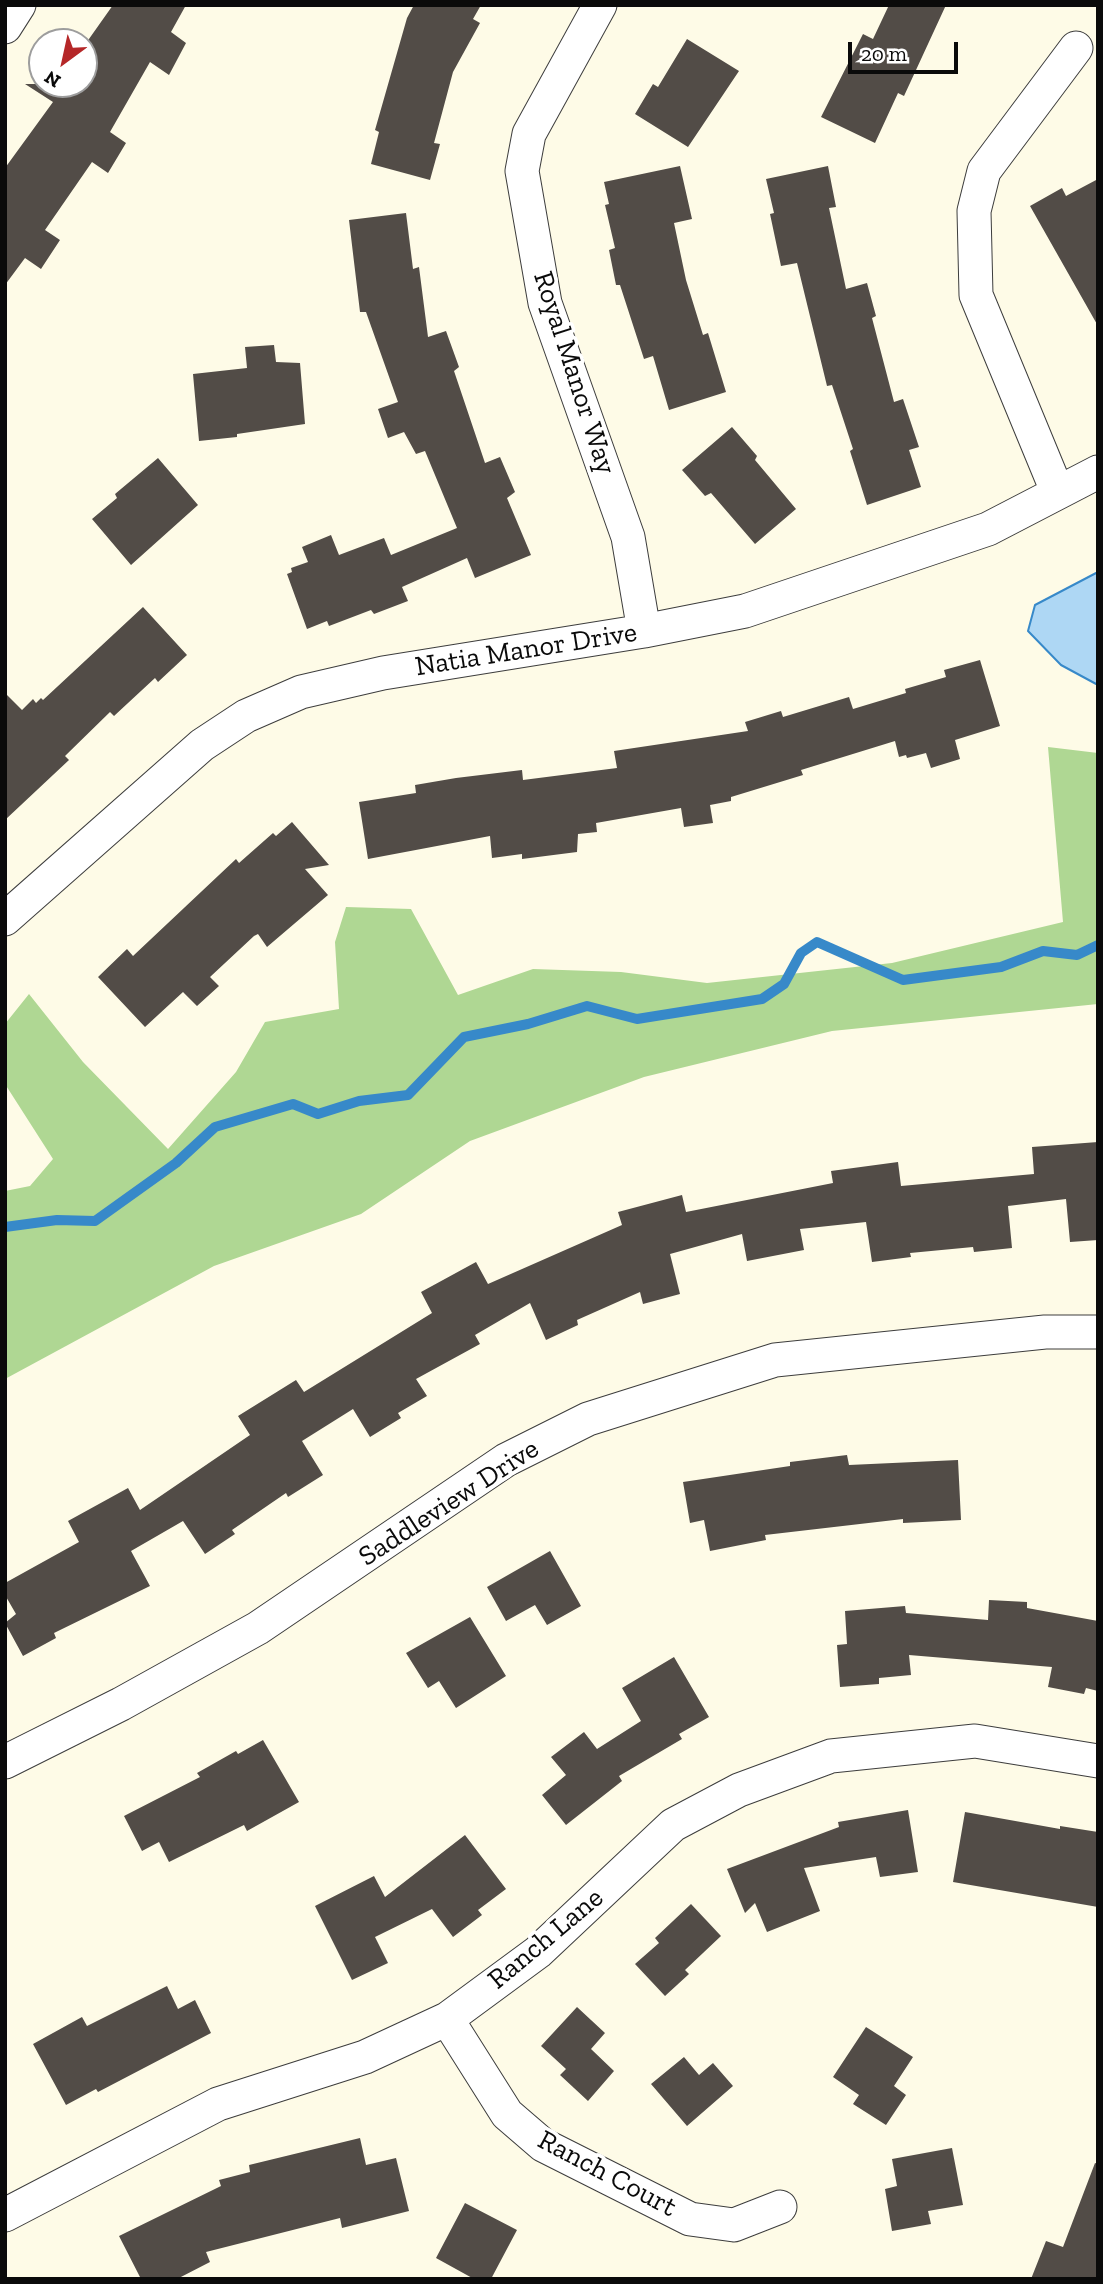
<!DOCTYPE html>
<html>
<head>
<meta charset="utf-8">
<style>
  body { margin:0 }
  #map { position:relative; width:1103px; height:2284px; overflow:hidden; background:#fefbe7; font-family:"Zilla Slab",serif }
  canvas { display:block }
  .frame { position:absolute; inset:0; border:7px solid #0a0a0a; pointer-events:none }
  .north { position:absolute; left:28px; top:28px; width:70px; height:70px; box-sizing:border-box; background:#fff; border:2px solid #9d9d9d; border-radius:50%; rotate:213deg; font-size:19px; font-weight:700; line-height:28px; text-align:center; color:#0a0a0a }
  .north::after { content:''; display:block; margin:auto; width:24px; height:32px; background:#b52728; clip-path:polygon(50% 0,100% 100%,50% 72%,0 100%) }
  .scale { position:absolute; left:848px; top:42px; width:110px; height:32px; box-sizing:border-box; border:4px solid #0a0a0a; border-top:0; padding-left:9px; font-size:21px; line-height:24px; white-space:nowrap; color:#0a0a0a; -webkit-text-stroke:5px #fff; paint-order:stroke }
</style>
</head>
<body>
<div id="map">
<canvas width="1103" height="2284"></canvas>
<div class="frame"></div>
<div class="north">N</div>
<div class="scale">20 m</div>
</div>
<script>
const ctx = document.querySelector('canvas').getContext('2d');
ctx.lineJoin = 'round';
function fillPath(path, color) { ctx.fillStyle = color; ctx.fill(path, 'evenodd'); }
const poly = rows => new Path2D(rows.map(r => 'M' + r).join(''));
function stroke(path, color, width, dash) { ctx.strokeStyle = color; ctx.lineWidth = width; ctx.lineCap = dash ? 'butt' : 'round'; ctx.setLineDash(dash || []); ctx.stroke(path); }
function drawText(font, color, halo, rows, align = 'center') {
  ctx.font = font + ' "Zilla Slab",serif'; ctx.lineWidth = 7; ctx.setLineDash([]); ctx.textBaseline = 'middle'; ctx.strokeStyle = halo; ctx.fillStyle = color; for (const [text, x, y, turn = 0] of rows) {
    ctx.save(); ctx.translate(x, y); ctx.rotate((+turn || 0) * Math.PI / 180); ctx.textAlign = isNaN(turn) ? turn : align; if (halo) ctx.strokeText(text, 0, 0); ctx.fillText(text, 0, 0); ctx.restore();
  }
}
fillPath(poly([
  [1048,747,1098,753,1098,1004,832,1031,644,1077,470,1141,361,1214,214,1266,5,1379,5,1191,30,1186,53,1159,5,1084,5,1024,29,994,83,1062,168,1149,236,1072,265,1022,339,1009,335,942,346,907,411,909,458,995,533,969,621,972,707,983,892,963,1063,922]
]), '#afd793');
const water = poly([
  [1098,572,1098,685,1061,665,1028,631,1035,605,1098,572]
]);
fillPath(water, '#aed7f4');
stroke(water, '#3789c9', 2);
stroke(poly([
  [5,1227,57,1220,95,1221,176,1163,215,1127,293,1104,318,1114,359,1101,408,1095,464,1037,528,1024,587,1006,637,1019,762,999,784,984,801,953,817,942,903,980,1001,967,1043,951,1077,955,1098,945]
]), '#3789c9', 10);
fillPath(poly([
  [113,5,186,5,171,32,186,43,169,75,150,62,110,132,126,143,108,173,92,162,45,230,60,240,41,269,25,258,5,285,5,168,53,102,25,84,84,84,84,46],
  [414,5,481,5,473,19,480,23,453,72,434,143,440,144,430,180,371,164,379,132,375,130,407,18],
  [889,5,946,5,904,96,898,93,875,143,821,117,863,34,873,39],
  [687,39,739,71,688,147,635,114,653,84,658,87],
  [680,166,692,219,674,223,686,280,703,335,708,333,726,392,669,410,653,356,644,359,620,285,616,285,609,250,615,248,605,205,609,204,604,182],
  [828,166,836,207,829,208,846,289,867,283,876,316,872,318,894,402,903,399,919,447,909,450,921,487,867,505,850,451,853,449,832,385,827,386,797,263,781,266,770,214,774,213,766,179],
  [1098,179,1098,326,1030,206,1062,188,1066,196],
  [406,213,413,269,419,267,428,337,446,331,459,367,454,371,485,463,500,457,515,492,507,498,531,555,475,578,467,558,402,587,408,601,374,614,371,610,329,626,327,621,307,629,287,574,292,572,291,568,308,562,302,547,331,535,339,555,384,538,391,555,457,528,425,451,416,454,404,432,388,438,378,409,398,402,366,312,360,312,349,220],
  [274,345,276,362,300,363,305,424,237,434,237,437,199,441,193,374,247,368,245,347],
  [732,427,757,456,755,460,796,509,755,544,711,493,705,496,682,470],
  [158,458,198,505,131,565,92,519,117,498,115,494],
  [143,607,187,655,158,682,155,678,114,716,110,712,65,756,69,760,5,820,5,693,22,710,33,699,36,703,41,698,43,700],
  [980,660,1000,726,955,740,960,759,931,768,926,753,907,758,906,755,899,757,895,741,801,770,803,775,731,797,731,801,710,805,713,823,684,827,681,808,596,823,597,832,578,834,577,852,522,859,522,854,492,858,490,836,368,859,359,802,416,793,415,785,456,778,522,770,523,780,617,768,614,751,748,731,745,722,781,711,783,717,849,697,853,709,906,693,905,689,946,677,944,670],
  [292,822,329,865,305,869,328,895,267,947,258,934,254,936,210,977,219,986,197,1006,183,992,145,1027,98,977,127,949,133,956,236,859,239,863,273,833,276,836],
  [1098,1142,1098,1240,1070,1242,1066,1199,1008,1206,1012,1248,974,1252,973,1247,910,1253,911,1257,872,1262,866,1222,800,1229,804,1250,747,1261,742,1234,670,1254,680,1294,643,1304,640,1292,577,1320,578,1325,546,1340,530,1303,475,1335,480,1344,416,1379,427,1396,398,1413,401,1418,370,1437,353,1409,302,1441,323,1475,288,1497,286,1493,232,1530,235,1534,205,1554,183,1521,131,1551,150,1586,54,1633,56,1638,23,1656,5,1623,16,1614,5,1595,5,1583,79,1542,68,1521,128,1488,140,1510,250,1435,238,1416,296,1380,304,1392,432,1313,421,1292,476,1262,488,1284,622,1225,618,1212,682,1195,686,1212,833,1183,831,1171,898,1162,901,1186,1034,1174,1032,1147],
  [847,1455,849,1465,958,1460,961,1520,903,1523,903,1519,765,1535,766,1540,710,1551,704,1520,690,1523,683,1482,790,1466,790,1462],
  [550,1551,581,1606,547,1625,535,1605,506,1621,487,1587],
  [989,1600,1027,1602,1027,1608,1098,1621,1098,1691,1086,1688,1084,1694,1048,1687,1052,1667,909,1655,911,1675,879,1678,879,1684,840,1687,837,1645,847,1644,845,1611,905,1606,906,1613,988,1620],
  [470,1617,506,1676,456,1708,439,1681,428,1688,406,1653],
  [674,1657,709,1717,679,1734,682,1739,619,1776,622,1781,566,1825,542,1795,566,1775,551,1757,584,1732,597,1749,641,1721,622,1688],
  [263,1740,299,1802,247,1831,244,1825,169,1862,159,1842,142,1851,124,1816,200,1777,197,1773,236,1751,238,1754],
  [908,1810,918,1872,880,1877,876,1857,804,1868,820,1911,767,1932,755,1903,745,1913,727,1869,839,1827,838,1822],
  [965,1812,1060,1829,1060,1826,1098,1832,1098,1907,953,1882],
  [465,1835,506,1889,478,1910,482,1915,453,1937,432,1909,375,1937,388,1963,352,1980,315,1906,374,1876,385,1897],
  [691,1904,721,1936,685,1970,689,1974,665,1996,635,1964,659,1943,655,1938],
  [167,1986,178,2009,195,2000,211,2033,98,2092,96,2089,66,2105,33,2044,82,2017,87,2026],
  [577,2007,605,2033,591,2049,614,2071,588,2101,560,2075,566,2069,541,2046],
  [866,2027,913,2057,894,2086,906,2095,886,2125,853,2104,859,2095,833,2077],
  [684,2057,699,2075,713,2063,733,2086,687,2126,651,2084],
  [360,2138,366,2165,396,2158,409,2211,342,2228,340,2218,206,2252,210,2262,177,2279,141,2279,119,2236,221,2186,219,2180,250,2172,249,2165],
  [952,2148,963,2205,928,2211,931,2224,892,2231,885,2189,897,2186,892,2159],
  [1095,2163,1098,2164,1098,2279,1031,2279,1046,2241,1063,2247],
  [465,2203,517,2230,491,2279,474,2279,436,2258]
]), '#524c47');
const street = poly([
  [600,5,529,134,522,171,545,303,628,537,644,631],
  [5,27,19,5],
  [1057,491,976,295,974,211,984,171,1076,48],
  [5,919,202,745,246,716,301,692,383,673,644,631,745,611,988,529,1098,472],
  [5,1762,121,1704,258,1628,506,1460,588,1419,775,1360,1045,1332,1098,1332],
  [447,2019,507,2114,543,2145,690,2219,734,2225,780,2207],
  [5,2215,218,2104,365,2057,447,2019,538,1952,673,1825,739,1790,831,1756,975,1741,1098,1761]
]);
stroke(street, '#3d3d3d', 35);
stroke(street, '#fff', 33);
drawText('28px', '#0a0a0a', '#fff', [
  ["Royal Manor Way",574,373,72],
  ["Natia Manor Drive",526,650,-9],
  ["Saddleview Drive",449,1503,-33],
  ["Ranch Lane",546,1939,-40],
  ["Ranch Court",607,2174,28]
]);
</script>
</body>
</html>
